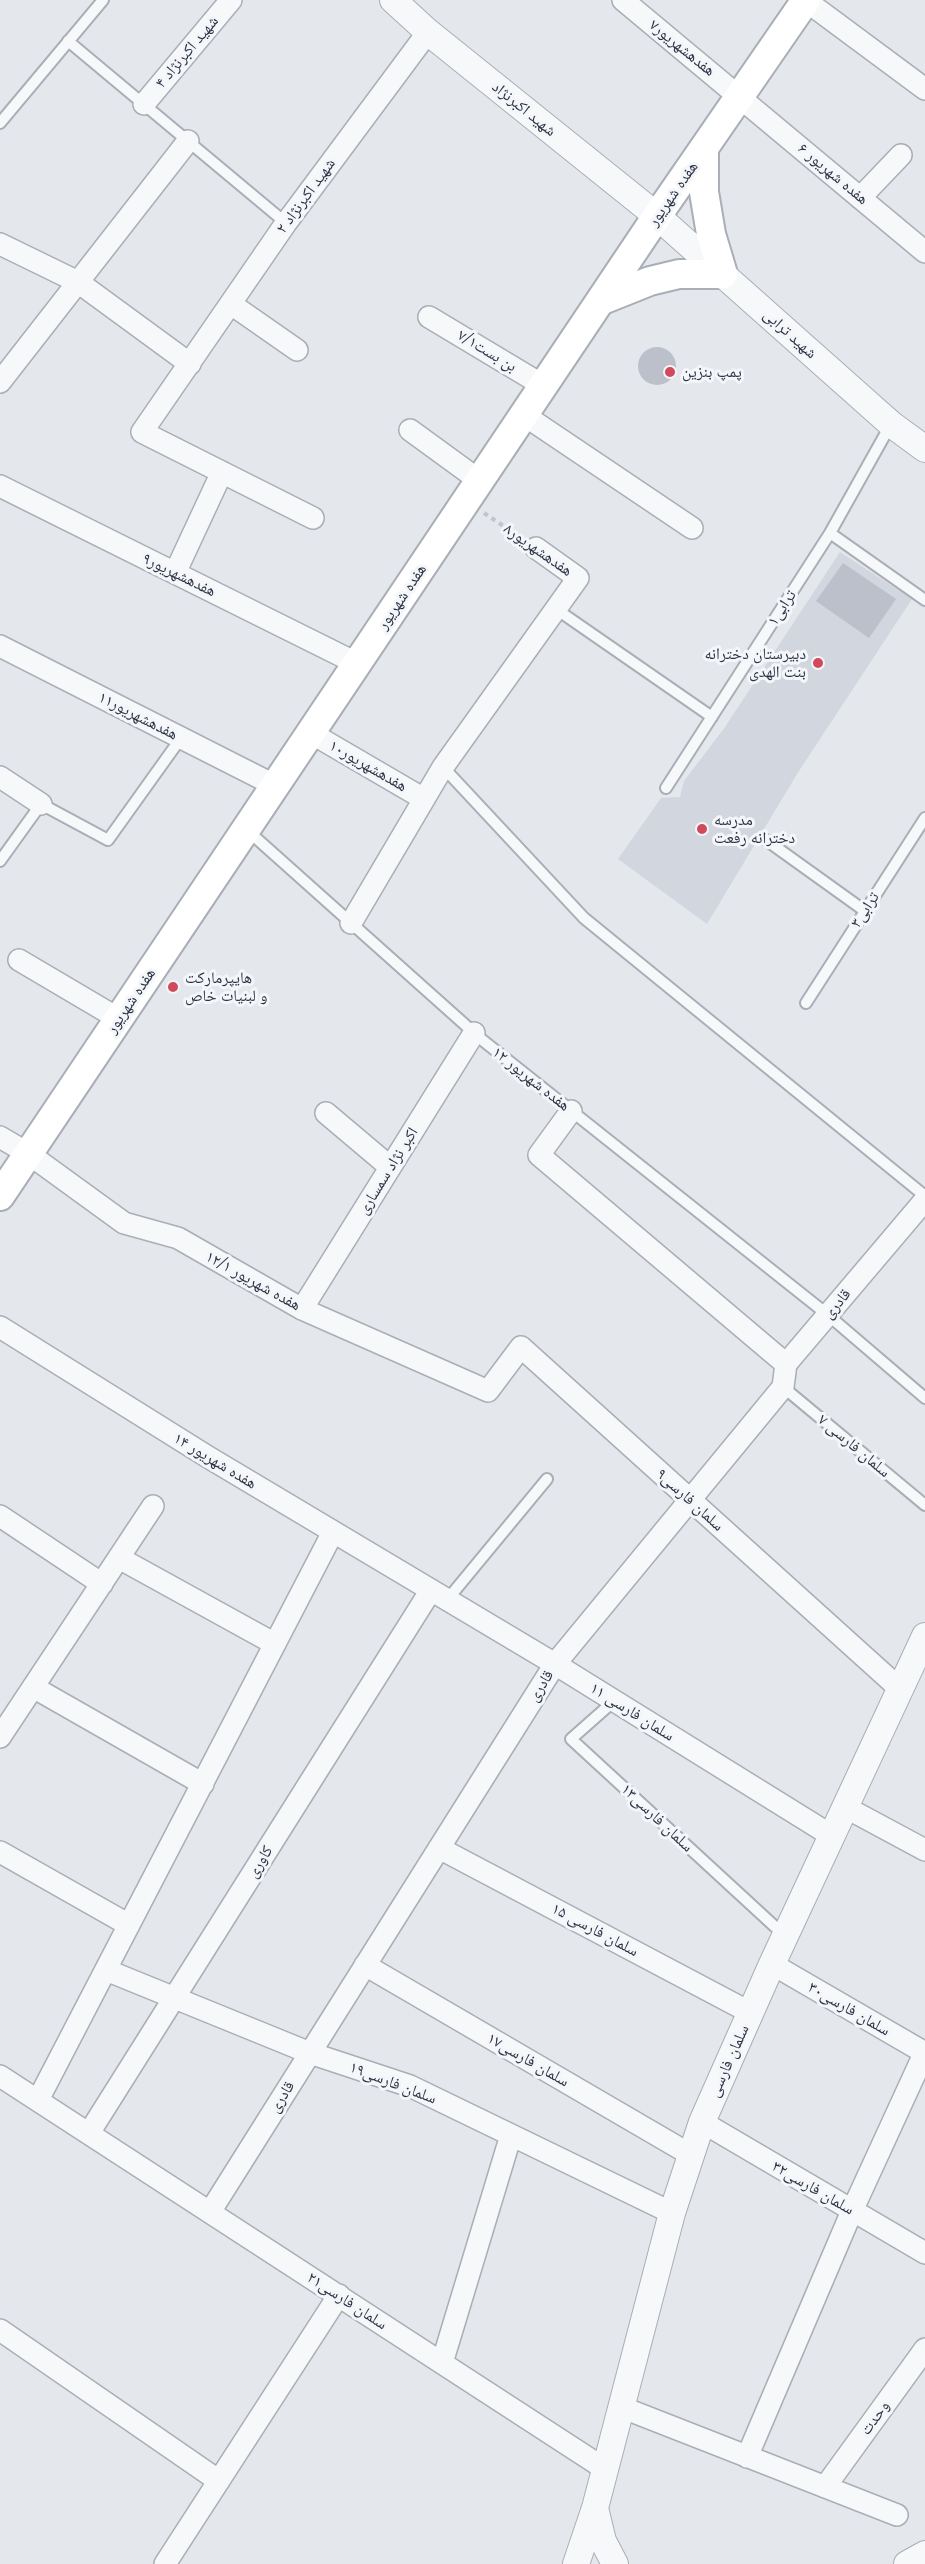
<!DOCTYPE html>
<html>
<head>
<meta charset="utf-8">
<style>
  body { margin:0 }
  canvas { display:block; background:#e4e7ec }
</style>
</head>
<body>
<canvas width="925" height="2564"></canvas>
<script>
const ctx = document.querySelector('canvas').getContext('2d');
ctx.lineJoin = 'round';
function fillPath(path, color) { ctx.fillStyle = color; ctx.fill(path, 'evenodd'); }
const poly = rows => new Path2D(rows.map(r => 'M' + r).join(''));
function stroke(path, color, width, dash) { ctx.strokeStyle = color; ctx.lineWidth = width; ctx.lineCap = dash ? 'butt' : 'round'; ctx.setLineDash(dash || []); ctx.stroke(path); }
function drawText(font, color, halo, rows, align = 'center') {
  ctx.font = font + ' Montserrat,"Noto Naskh Arabic",sans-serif'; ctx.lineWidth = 6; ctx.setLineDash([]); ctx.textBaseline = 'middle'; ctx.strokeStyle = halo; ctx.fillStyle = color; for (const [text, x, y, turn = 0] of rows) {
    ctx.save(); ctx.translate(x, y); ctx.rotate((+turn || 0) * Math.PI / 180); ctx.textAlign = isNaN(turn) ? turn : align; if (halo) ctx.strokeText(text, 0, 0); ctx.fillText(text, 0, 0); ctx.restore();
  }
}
fillPath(poly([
  [840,552,912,599,797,774,707,924,618,859,661,798,680,797,684,781,725,727]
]), '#d2d6de');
fillPath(poly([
  '638 366a19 19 0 1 1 38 0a19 19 0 1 1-38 0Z',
  [843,563,896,599,869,638,816,601]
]), '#bbc0ca');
const service = poly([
  [68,41,286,223],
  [0,123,103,0],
  [830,533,925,600],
  [556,609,712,717],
  [443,767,584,918,925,1196],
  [666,788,830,533,891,424],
  [247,830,481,1039,828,1315,925,1398],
  [766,840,865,911],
  [0,861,41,804,108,840,181,738],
  [806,1003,925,818],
  [783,1387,925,1505],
  [447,1600,547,1479],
  [614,1701,571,1739,784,1935]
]);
const minor = poly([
  [623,0,925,252],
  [805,0,925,89],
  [144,104,231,0],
  [860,198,901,155],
  [0,244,78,282,190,364],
  [231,304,297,350],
  [429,317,544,386],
  [0,382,188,141],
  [524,415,692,528],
  [410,430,480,481],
  [0,486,358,664],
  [313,518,142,432,286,223,428,32],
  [175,573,222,472],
  [0,646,276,786],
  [311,733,424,799],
  [0,777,41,804],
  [351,923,443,767,578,578,536,548],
  [19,960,119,1019],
  [571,1111,539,1155,786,1364],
  [326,1113,390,1167],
  [0,1137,29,1154,124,1223,178,1238,302,1309,488,1391,521,1347,900,1689],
  [302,1309,474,1033],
  [0,1327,208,1457,555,1664,832,1836],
  [0,1516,102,1584],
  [119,1558,275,1644],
  [33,1687,203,1784],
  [0,1737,153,1506],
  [845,1807,925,1850],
  [439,1848,751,2013],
  [0,1852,129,1925],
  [772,1964,925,2053],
  [365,1965,691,2155],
  [106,1970,310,2053,410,2086,672,2213],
  [0,2076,605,2469],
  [38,2100,333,1532],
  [702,2122,925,2253],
  [89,2133,431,1590],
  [210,2212,555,1664,783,1387,786,1364,925,1200],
  [0,2330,219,2481],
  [442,2363,511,2135],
  [621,2407,897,2515],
  [747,2457,852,2211,925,2052],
  [825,2487,925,2349],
  [165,2564,339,2295]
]);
const tertiary = poly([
  [393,0,428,32,657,216,891,424,925,449],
  [595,2508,603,2541,615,2564],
  [576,2564,595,2508,672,2213,702,2122,772,1964,925,1636],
  [907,2564,925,2554]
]);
const secondary = poly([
  [600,301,650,281,679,274,723,274,711,234,704,192,704,149],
  [0,1196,657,216,806,0]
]);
stroke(service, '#a9aeb7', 14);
stroke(minor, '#a9aeb7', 24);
stroke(tertiary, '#a9aeb7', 28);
stroke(secondary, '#a9aeb7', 32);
stroke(poly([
  [484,513,520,537]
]), '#c2c5cb', 4, [4.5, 4.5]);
stroke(service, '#f7f8fa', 10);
stroke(minor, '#f7f8fa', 21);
stroke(tertiary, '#f7f8fa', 26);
stroke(secondary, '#fff', 28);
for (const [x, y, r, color] of [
  [670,372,6,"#d1495b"],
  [818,663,6,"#d1495b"],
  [702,829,6,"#d1495b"],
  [173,987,6,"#d1495b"]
]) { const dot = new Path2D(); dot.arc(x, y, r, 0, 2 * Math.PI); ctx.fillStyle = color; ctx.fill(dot); stroke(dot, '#f4f6f9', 2); }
drawText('16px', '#2b3445', '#f4f6f9', [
  ["هفدهشهریور۷",682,48,39],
  ["شهید اکبرنژاد ۴",187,52,-50],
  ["شهید اکبرنژاد",524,109,39],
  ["هفده شهریور ۶",833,174,40],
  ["هفده شهریور",673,194,-55],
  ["شهید اکبرنژاد ۲",306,196,-54],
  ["شهید ترابی",790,334,42],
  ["بن بست۷/۱",487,351,31],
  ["هفدهشهریور۸",538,550,35],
  ["هفدهشهریور۹",179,575,26],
  ["هفده شهریور",402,597,-56],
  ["ترابی۱",782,608,-57],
  ["هفدهشهریور۱۱",138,716,27],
  ["هفدهشهریور۱۰",368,766,30],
  ["ترابی۳",865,910,-57],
  ["هفده شهریور",131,1001,-56],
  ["هفده شهریور ۱۲",531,1079,38],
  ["اکبر نژاد سمساری",388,1171,-58],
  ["هفده شهریور ۱۲/۱",253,1281,29],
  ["قادری",837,1304,-50],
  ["سلمان فارسی ۷",854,1446,40],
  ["هفده شهریور ۱۴",215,1461,31],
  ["سلمان فارسی۹",690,1500,42],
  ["قادری",541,1686,-58],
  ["سلمان فارسی ۱۱",632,1712,32],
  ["سلمان فارسی۱۳",657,1818,43],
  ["کاوری",260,1862,-58],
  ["سلمان فارسی ۱۵",595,1930,28],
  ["سلمان فارسی۳۰",849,2009,30],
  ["سلمان فارسی۱۷",528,2060,30],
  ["سلمان فارسی",729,2061,-66],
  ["سلمان فارسی۱۹",393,2083,21],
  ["قادری",282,2097,-58],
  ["سلمان فارسی۳۲",813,2188,30],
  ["سلمان فارسی۲۱",347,2301,33],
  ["وحدت",875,2418,-54]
]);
drawText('16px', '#2b3445', '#f4f6f9', [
  ["پمپ بنزین",682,372],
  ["دبیرستان دخترانه",806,654,"right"],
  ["بنت الهدی",806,672,"right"],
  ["مدرسه",714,820],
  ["دخترانه رفعت",714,838],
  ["هایپرمارکت",185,978],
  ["و لبنیات خاص",185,996]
], 'left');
</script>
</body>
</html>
